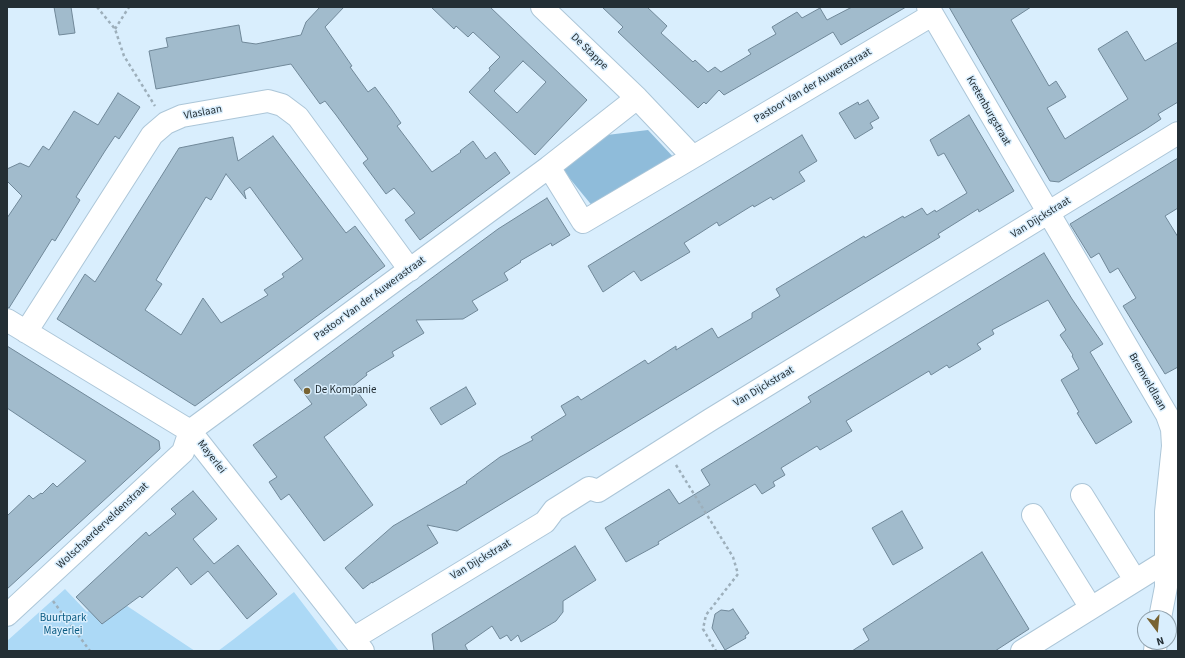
<!DOCTYPE html>
<html>
<head>
<meta charset="utf-8">
<style>
  body { margin:0 }
  #map { position:relative; width:1185px; height:658px; overflow:hidden; background:#d9eefd; font-family:"Source Sans 3",sans-serif }
  canvas { display:block }
  .frame { position:absolute; inset:0; border:8px solid #242f35; pointer-events:none }
  .north { position:absolute; left:1137px; top:610px; width:40px; height:40px; box-sizing:border-box; background:#d9eefd; border:1px solid #91a2ad; border-radius:50%; rotate:164deg; font-size:11px; font-weight:700; line-height:16px; text-align:center; color:#242f35 }
  .north::after { content:''; display:block; margin:auto; width:14px; height:18px; background:#786332; clip-path:polygon(50% 0,100% 100%,50% 72%,0 100%) }
</style>
</head>
<body>
<div id="map">
<canvas width="1185" height="658"></canvas>
<div class="frame"></div>
<div class="north">N</div>
</div>
<script>
const ctx = document.querySelector('canvas').getContext('2d');
ctx.lineJoin = 'round';
function fillPath(path, color) { ctx.fillStyle = color; ctx.fill(path, 'evenodd'); }
const poly = rows => new Path2D(rows.map(r => 'M' + r).join(''));
function stroke(path, color, width, dash) { ctx.strokeStyle = color; ctx.lineWidth = width; ctx.lineCap = dash ? 'butt' : 'round'; ctx.setLineDash(dash || []); ctx.stroke(path); }
function drawText(font, color, halo, rows, align = 'center') {
  ctx.font = font + ' "Source Sans 3",sans-serif'; ctx.lineWidth = 3; ctx.setLineDash([]); ctx.textBaseline = 'middle'; ctx.strokeStyle = halo; ctx.fillStyle = color; for (const [text, x, y, turn = 0] of rows) {
    ctx.save(); ctx.translate(x, y); ctx.rotate((+turn || 0) * Math.PI / 180); ctx.textAlign = isNaN(turn) ? turn : align; if (halo) ctx.strokeText(text, 0, 0); ctx.fillText(text, 0, 0); ctx.restore();
  }
}
fillPath(poly([
  [65,589,87,612,109,594,195,651,7,651,7,641],
  [294,592,339,651,218,651,234,639]
]), '#acd9f6');
fillPath(poly([
  [648,130,677,161,594,208,562,169,607,135]
]), '#8fbcda');
const building = poly([
  [54,7,71,7,75,33,59,35,54,7],
  [320,7,344,7,325,27,352,66,350,67,368,92,375,87,392,110,401,123,397,126,432,172,461,152,460,151,473,141,486,159,495,152,510,173,420,240,405,220,415,213,394,188,386,194,363,163,368,159,336,115,325,101,320,104,291,64,156,89,149,51,168,47,166,38,239,25,242,42,256,44,301,35,306,22,320,7],
  [431,7,490,7,587,100,535,155,469,92,490,70,489,68,500,57,473,32,468,37,456,26,454,29,431,7],
  [523,61,546,82,517,113,494,91,523,61],
  [602,7,647,7,667,26,661,33,693,62,695,60,708,72,715,67,721,72,751,54,748,50,776,34,772,27,797,12,802,18,820,8,827,20,852,7,906,7,841,45,833,32,724,95,719,90,706,104,704,102,698,108,618,32,623,27,602,7],
  [949,7,1031,7,1011,20,1049,86,1056,81,1066,97,1047,108,1065,139,1128,99,1098,49,1127,31,1145,61,1178,42,1178,102,1158,114,1161,119,1146,129,1059,182,1050,181,949,7],
  [118,93,140,107,119,139,115,136,105,151,76,197,80,200,55,241,52,239,9,308,7,308,7,218,22,196,7,181,7,169,20,163,29,167,43,146,49,150,74,111,98,125,118,93],
  [868,100,879,118,870,123,873,128,855,139,839,113,858,102,859,105,868,100],
  [969,115,1014,191,979,212,978,209,938,234,940,237,457,531,427,525,438,543,372,583,372,582,363,589,345,568,393,526,467,483,466,482,500,457,533,440,531,437,566,415,561,406,578,396,581,400,645,360,648,364,676,346,676,350,712,328,718,338,752,318,752,313,780,296,776,289,864,236,865,238,903,216,904,218,922,208,927,215,935,210,936,212,967,193,944,153,938,156,930,140,969,115],
  [802,135,817,161,799,172,805,181,773,200,771,197,754,207,753,205,719,226,717,222,700,233,684,243,690,252,641,281,634,271,603,292,588,266,802,135],
  [273,136,346,233,355,226,385,266,195,406,57,319,85,274,95,282,179,148,233,137,238,161,273,136],
  [226,174,246,199,244,191,250,187,303,259,282,274,284,277,264,290,268,295,221,323,203,298,181,335,145,310,162,284,156,280,171,255,206,197,211,200,226,174],
  [1178,158,1178,208,1165,216,1178,237,1178,367,1165,374,1123,306,1136,298,1118,268,1110,273,1099,253,1091,258,1070,224,1178,158],
  [547,198,570,235,552,246,551,243,520,261,521,262,504,273,508,280,472,301,478,310,463,319,416,320,424,333,392,352,394,356,366,373,367,375,353,386,367,405,324,437,373,505,324,541,289,494,281,500,269,482,277,477,253,445,312,404,294,380,498,229,547,198],
  [1044,253,1072,299,1103,344,1090,352,1132,422,1096,444,1077,413,1079,412,1061,380,1079,369,1072,356,1073,355,1060,335,1066,330,1048,300,992,330,994,334,977,344,981,349,949,368,947,365,931,375,929,371,846,421,852,431,820,450,817,446,781,468,785,475,773,482,775,486,762,494,755,484,658,542,659,544,626,562,605,528,669,489,679,504,710,485,701,470,811,402,808,397,1044,253],
  [7,346,159,441,160,449,7,589,7,516,29,495,33,499,41,493,42,494,53,483,57,487,86,461,7,408,7,346],
  [466,387,476,404,441,425,430,408,466,387],
  [193,491,217,519,193,539,214,564,238,545,277,594,247,619,208,571,191,585,177,567,142,598,140,596,102,624,76,597,146,532,149,536,176,514,171,509,193,491],
  [902,511,923,548,893,565,872,528,902,511],
  [575,546,596,580,563,601,563,612,556,621,521,642,518,635,511,641,507,635,500,639,492,626,465,645,468,651,434,651,432,634,575,546],
  [982,552,1029,629,995,651,852,651,869,640,863,629,982,552],
  [733,609,749,633,745,636,746,638,725,650,712,628,715,614,721,610,729,611,733,609]
]);
fillPath(building, '#a1bbcc');
stroke(building, '#708899', 1);
const minor = poly([
  [542,7,637,98,693,157,583,222,549,167,637,98],
  [928,7,1167,415,1172,429,1173,446,1166,512,1166,587,1160,618],
  [693,157,932,15],
  [7,320,190,431,363,651],
  [26,332,152,135,166,123,182,116,268,101,282,105,298,117,410,270],
  [190,431,549,167],
  [1082,495,1135,580],
  [1033,515,1091,608],
  [7,615,183,452,190,431],
  [354,638,545,522,554,510,589,488,598,491,710,420,1178,133],
  [1022,651,1165,562],
  [1155,651,1156,642]
]);
stroke(minor, '#acc6d8', 24);
stroke(poly([
  [97,7,115,29,124,56,155,106],
  [115,29,129,7],
  [676,465,733,557,738,574,706,615,703,629,716,651],
  [53,601,90,651]
]), '#9dafbb', 2.5, [3, 3]);
stroke(minor, '#fff', 22);
for (const [x, y, r, color] of [
  [307,391,4,"#786332"]
]) { const dot = new Path2D(); dot.arc(x, y, r, 0, 2 * Math.PI); ctx.fillStyle = color; ctx.fill(dot); stroke(dot, '#d9eefd', 1.5); }
drawText('11px', '#242f35', '#d9eefd', [
  ["De Stappe",589,52,44],
  ["Pastoor Van der Auwerastraat",813,86,-31],
  ["Kretenburgstraat",988,111,60],
  ["Vlaslaan",203,113,-11],
  ["Van Dijckstraat",1041,218,-32],
  ["Pastoor Van der Auwerastraat",370,299,-36],
  ["Bremveldlaan",1147,382,60],
  ["Van Dijckstraat",764,387,-31],
  ["Mayerlei",211,457,52],
  ["Wolschaerderveldenstraat",103,526,-43],
  ["Van Dijckstraat",481,560,-31]
]);
drawText('11px', '#242f35', '#d9eefd', [
  ["De Kompanie",315,391]
], 'left');
drawText('11px', '#0a5b82', '#d9eefd', [
  ["Buurtpark",63,619],
  ["Mayerlei",63,632]
]);
</script>
</body>
</html>
